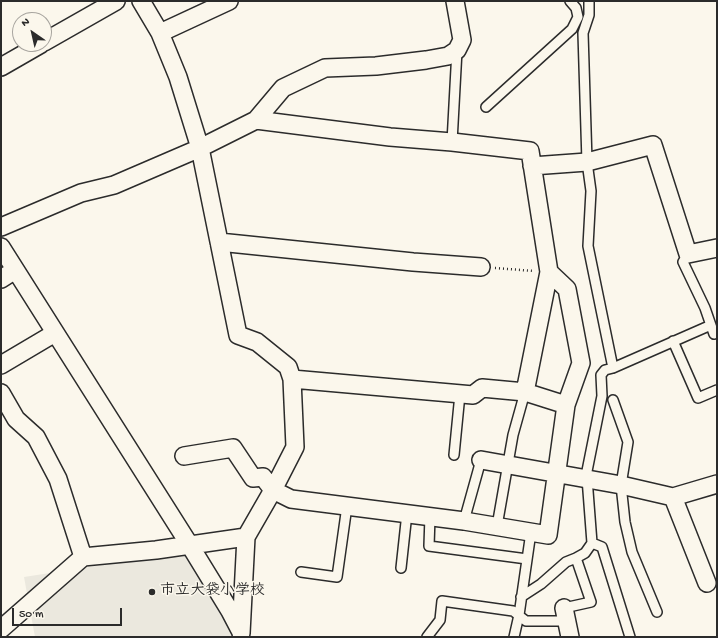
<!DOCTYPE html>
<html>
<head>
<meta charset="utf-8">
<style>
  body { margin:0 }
  #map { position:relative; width:718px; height:638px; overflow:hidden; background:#fbf7ec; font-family:"Gochi Hand",sans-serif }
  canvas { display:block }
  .frame { position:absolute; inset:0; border:2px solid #2b2b2b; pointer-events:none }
  .north { position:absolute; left:12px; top:12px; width:40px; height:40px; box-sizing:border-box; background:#fbf7ec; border:1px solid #a8a59f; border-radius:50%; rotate:326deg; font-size:11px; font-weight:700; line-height:16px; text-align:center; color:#2b2b2b }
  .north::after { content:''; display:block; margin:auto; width:14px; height:18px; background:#2b2b2b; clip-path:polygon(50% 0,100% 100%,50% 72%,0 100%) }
  .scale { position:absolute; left:12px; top:608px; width:110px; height:18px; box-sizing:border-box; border:2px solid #2b2b2b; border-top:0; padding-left:5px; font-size:12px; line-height:14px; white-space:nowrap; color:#2b2b2b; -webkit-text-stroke:3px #fbf7ec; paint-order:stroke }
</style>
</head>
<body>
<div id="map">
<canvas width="718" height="638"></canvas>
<div class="frame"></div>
<div class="north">N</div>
<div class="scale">50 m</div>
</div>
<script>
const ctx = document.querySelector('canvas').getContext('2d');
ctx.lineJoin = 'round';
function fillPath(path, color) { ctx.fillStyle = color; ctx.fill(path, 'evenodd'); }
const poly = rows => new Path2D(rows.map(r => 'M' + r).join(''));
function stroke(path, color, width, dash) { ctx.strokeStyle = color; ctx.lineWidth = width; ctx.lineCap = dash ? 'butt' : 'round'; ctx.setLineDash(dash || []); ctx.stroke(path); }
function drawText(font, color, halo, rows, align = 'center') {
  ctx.font = font + ' "Gochi Hand","Klee One",sans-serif'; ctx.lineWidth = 3; ctx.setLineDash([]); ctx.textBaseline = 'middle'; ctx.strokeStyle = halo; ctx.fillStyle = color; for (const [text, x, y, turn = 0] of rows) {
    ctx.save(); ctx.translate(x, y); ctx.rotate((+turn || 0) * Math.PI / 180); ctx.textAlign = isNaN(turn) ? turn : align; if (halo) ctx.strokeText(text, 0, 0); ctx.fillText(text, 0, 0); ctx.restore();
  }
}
fillPath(poly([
  [186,552,235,634,235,637,35,637,24,577]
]), '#ebe8de');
const service = poly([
  [589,1,589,15,583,33,587,162,591,191,588,246,613,368,605,370,601,375,602,396,587,471,587,478,592,543,602,547,630,637],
  [486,107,572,29,578,17,576,8,570,1],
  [452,142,457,50],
  [688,254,683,262,705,308,714,334,717,333],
  [673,341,698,398,717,390],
  [613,368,711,325],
  [613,400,628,442,621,485,625,522,632,552,657,612],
  [454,455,460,394],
  [430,516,429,546,527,559],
  [464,521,481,460],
  [497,526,513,435,525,392],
  [401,568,407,513],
  [301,572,337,577,347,506],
  [521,597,541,584,566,562,576,558,585,553,592,543],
  [564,608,591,602,576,558],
  [427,637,440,620,442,601,513,611,526,621,567,621],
  [514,637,519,615,531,532]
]);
const minor = poly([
  [141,1,160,33,178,77,200,148,238,335,257,342,288,367,292,379,295,447,273,490,246,537,241,633],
  [160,33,229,1],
  [44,42,116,1],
  [1,67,41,44],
  [532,166,587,162,653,145,688,254,717,248],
  [1,227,81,193,114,185,200,148,256,120,283,88,325,68,376,66,426,60,448,56,457,50,462,40,455,1],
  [219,242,413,262,481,267],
  [1,247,189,544,230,611,241,632],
  [1,279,15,270],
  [1,365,55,333],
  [292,379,473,395,482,388,525,392,566,405],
  [525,392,549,272],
  [1,393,16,419,36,437,58,479,83,557,156,550,246,537],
  [184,456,233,448,253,478,263,477,273,490,291,499,464,521,548,535,566,405,581,363,567,289,549,272,530,151,452,142,390,137,256,120],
  [481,460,621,485,673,497,717,484],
  [673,497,707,583],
  [564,608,570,637],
  [1,629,83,557]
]);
stroke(service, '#2b2b2b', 12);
stroke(minor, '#2b2b2b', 20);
stroke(poly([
  [495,268,534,271]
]), '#2b2b2b', 2.5, [1, 3]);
stroke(service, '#fbf7ec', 9);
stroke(minor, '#fbf7ec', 17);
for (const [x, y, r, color] of [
  [152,592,4,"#2b2b2b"]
]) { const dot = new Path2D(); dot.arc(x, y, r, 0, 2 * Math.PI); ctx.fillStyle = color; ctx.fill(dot); stroke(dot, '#fbf7ec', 1.5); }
drawText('bold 15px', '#2b2b2b', '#fbf7ec', [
  ["市立大袋小学校",160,592]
], 'left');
</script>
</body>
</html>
